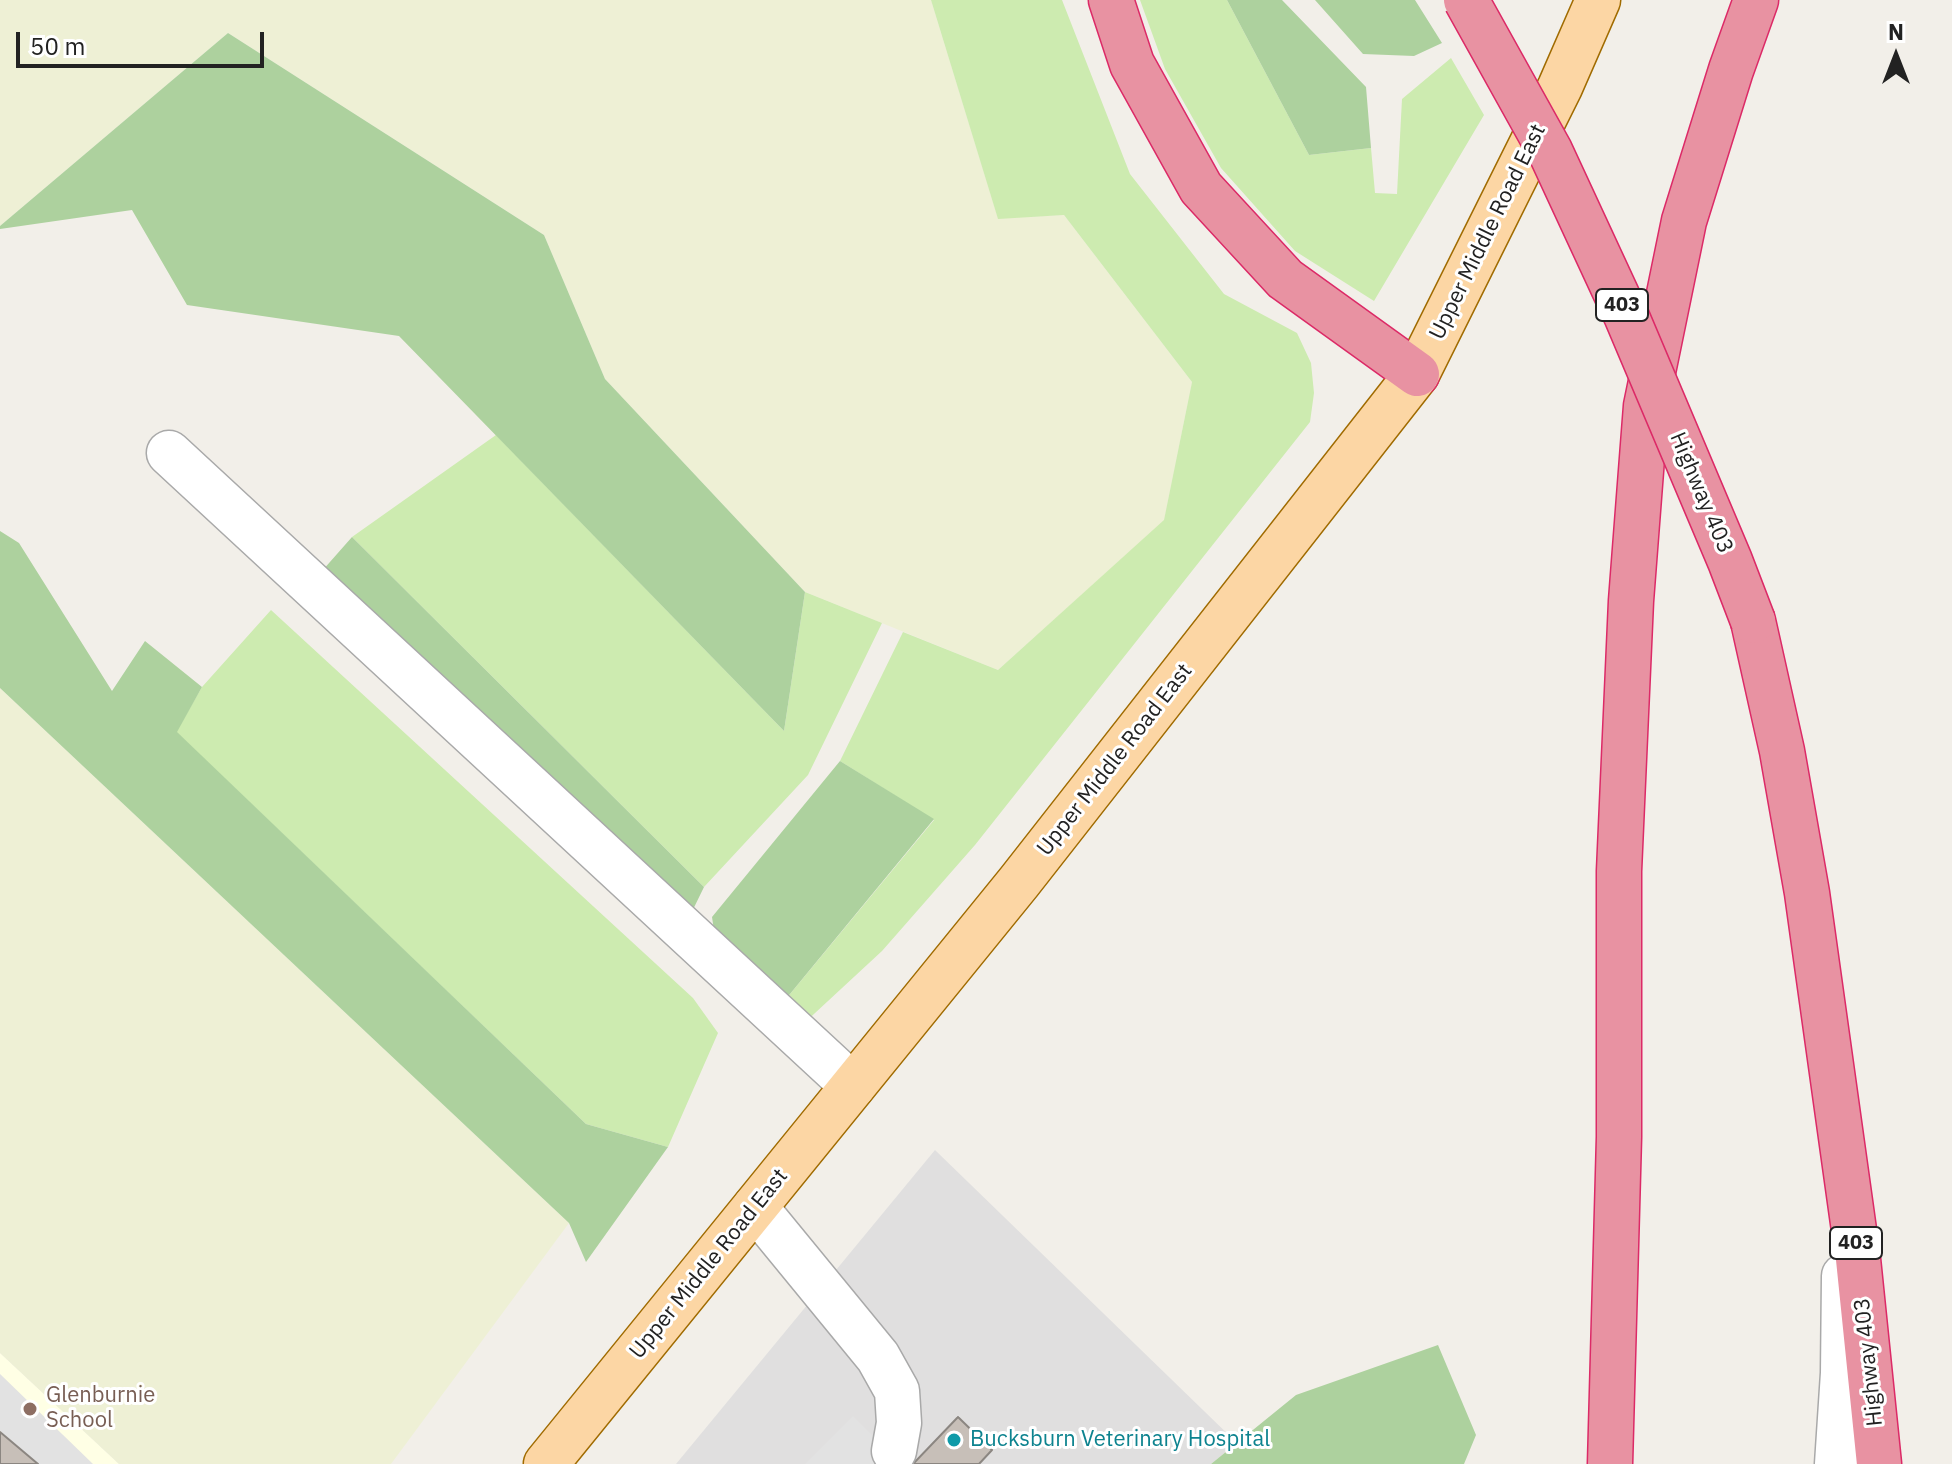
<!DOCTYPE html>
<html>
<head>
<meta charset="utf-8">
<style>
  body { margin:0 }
  #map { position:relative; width:1952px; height:1464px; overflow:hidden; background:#f2efe9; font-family:"IBM Plex Sans",sans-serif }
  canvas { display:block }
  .north { position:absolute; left:1856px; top:16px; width:80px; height:80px; -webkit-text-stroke:6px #fff; paint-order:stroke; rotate:0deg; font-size:22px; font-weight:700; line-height:32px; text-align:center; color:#222 }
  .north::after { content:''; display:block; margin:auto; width:28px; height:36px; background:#222; clip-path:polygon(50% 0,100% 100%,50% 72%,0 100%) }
  .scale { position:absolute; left:16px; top:32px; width:248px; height:36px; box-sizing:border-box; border:4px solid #222; border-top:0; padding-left:10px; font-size:24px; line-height:28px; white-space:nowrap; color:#222; -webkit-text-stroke:6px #fff; paint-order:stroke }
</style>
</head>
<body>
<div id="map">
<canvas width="1952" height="1464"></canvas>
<div class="north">N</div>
<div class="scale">50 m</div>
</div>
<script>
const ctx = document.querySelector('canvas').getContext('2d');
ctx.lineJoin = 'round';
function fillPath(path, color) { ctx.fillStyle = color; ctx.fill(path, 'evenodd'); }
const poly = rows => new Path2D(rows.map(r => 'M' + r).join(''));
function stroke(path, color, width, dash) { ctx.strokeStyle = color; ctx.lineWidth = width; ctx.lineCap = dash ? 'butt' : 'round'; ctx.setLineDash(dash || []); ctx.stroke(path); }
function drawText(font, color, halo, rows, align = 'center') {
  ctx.font = font + ' "IBM Plex Sans",sans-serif'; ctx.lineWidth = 6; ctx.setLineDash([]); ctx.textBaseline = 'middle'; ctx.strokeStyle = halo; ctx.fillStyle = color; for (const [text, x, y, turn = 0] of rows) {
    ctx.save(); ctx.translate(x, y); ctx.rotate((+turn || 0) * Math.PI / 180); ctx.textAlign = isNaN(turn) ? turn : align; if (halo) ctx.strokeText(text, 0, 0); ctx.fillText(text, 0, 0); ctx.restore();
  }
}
fillPath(poly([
  [935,1150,1237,1443,1211,1464,676,1464]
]), '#e0dfdf');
fillPath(poly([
  [0,1353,119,1464,0,1464]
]), '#ffffe5');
fillPath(poly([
  [0,0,931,0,998,218,1064,215,1192,382,1164,521,998,670,805,592,605,379,544,235,228,33,0,226],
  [0,688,569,1223,391,1464,119,1464,0,1353]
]), '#eef0d5');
fillPath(poly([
  [931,0,1062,0,1130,174,1224,294,1297,333,1311,363,1314,393,1310,422,975,845,882,951,801,1026,776,1011,934,820,840,761,903,632,998,670,1164,520,1192,382,1064,215,998,219],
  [1140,0,1227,0,1309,155,1371,148,1375,193,1397,194,1402,99,1451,58,1484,115,1374,301,1295,251,1221,168,1165,69],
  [496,435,784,731,805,592,882,623,808,775,704,887,352,537],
  [271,610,693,998,718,1033,668,1147,586,1124,176,732,202,687]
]), '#cdebb0');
fillPath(poly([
  [1227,0,1282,0,1366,87,1371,148,1309,155],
  [1315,0,1415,0,1442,43,1414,56,1363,54],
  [228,33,544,235,605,379,805,592,784,731,399,336,187,305,132,210,0,229,0,226],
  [0,531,19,543,112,691,145,641,202,687,177,732,586,1124,668,1147,586,1262,569,1223,0,688],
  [352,537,704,887,684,928,307,588],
  [840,761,934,819,776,1011,718,957,712,917],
  [1438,1345,1476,1435,1464,1464,1211,1464,1296,1395]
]), '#add19e');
fillPath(poly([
  [0,1374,93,1464,37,1464,0,1431],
  [853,1416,896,1459,891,1464,805,1464]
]), '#e2e2e2');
const building = poly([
  [958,1417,992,1450,979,1464,913,1464,958,1417],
  [0,1432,38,1464,0,1464,0,1432]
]);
fillPath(building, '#c7bfb8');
stroke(building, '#8b8681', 2);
const minor = poly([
  [169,453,853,1086],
  [755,1207,878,1357,897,1391,899,1423,894,1451],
  [1837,1464,1843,1373,1844,1276]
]);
const major = poly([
  [546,1464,1019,882,1417,374,1560,87,1598,0]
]);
const highway = poly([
  [1111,0,1132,64,1201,188,1285,279,1417,374],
  [1753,621,1782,751,1807,893,1858,1259,1879,1464],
  [1610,1464,1619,1137,1619,871,1631,601,1646,406,1684,221,1731,70,1756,0]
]);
stroke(minor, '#a9a9a9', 47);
stroke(major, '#a06b00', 47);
stroke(highway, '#dc2a67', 47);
stroke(minor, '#fff', 44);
stroke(major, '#fcd6a4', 44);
stroke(highway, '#e892a2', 44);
const highwayBridge = poly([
  [1466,0,1550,151,1626,315,1730,561,1753,621]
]);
stroke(highwayBridge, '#dc2a67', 47, []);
stroke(highwayBridge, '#e892a2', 44);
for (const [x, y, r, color] of [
  [30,1409,8,"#8d6e63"],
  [954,1440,8,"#0f9aa8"]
]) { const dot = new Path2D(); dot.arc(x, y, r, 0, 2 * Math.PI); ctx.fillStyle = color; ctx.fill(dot); stroke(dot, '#fff', 3); }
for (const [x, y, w] of [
  [1622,305,52],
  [1856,1243,52]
]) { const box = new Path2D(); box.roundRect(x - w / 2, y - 16, w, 32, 6); ctx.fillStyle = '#fff'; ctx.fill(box); stroke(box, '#222', 2); }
drawText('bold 20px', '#222', null, [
  ["403",1622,305],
  ["403",1856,1243]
]);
drawText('22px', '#222', '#fff', [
  ["Upper Middle Road East",1488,232,-64],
  ["Highway 403",1701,493,67],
  ["Upper Middle Road East",1115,760,-52],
  ["Upper Middle Road East",709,1264,-51],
  ["Highway 403",1869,1362,-96]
]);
drawText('22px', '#785e54', '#fff', [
  ["Glenburnie",46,1396],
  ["School",46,1421]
], 'left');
drawText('22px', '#0d838f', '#fff', [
  ["Bucksburn Veterinary Hospital",970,1440]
], 'left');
</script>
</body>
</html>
